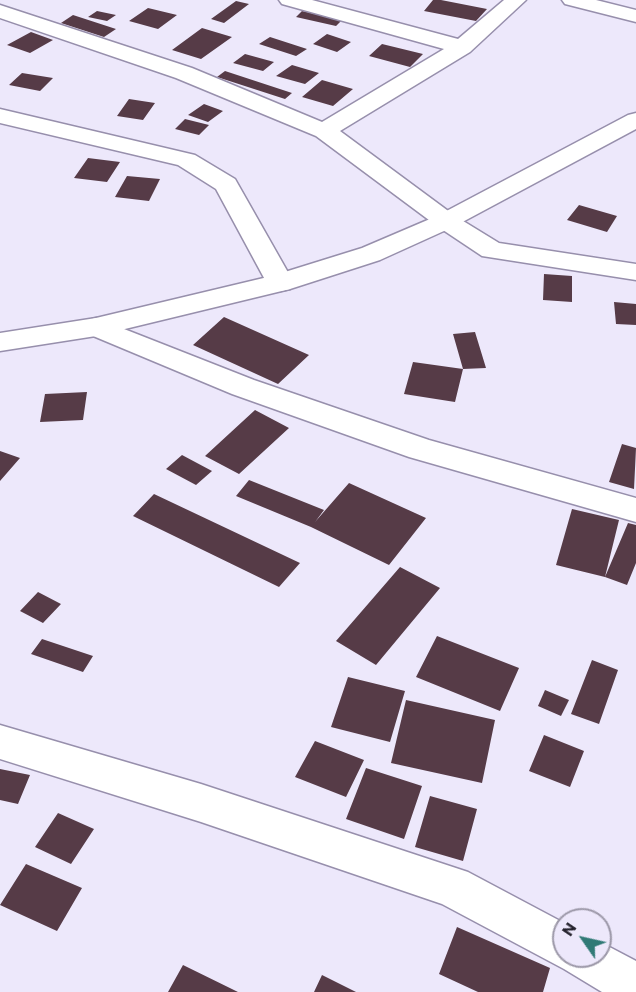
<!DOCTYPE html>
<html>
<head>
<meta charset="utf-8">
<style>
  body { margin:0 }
  #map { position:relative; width:636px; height:992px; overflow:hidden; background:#ede8fb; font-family:Commissioner,sans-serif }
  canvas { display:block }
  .north { position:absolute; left:552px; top:908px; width:60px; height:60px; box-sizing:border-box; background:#ede8fb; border:2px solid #9c98a8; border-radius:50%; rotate:304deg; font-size:16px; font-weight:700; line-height:24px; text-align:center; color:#23202b }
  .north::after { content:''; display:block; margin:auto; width:21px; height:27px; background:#317a76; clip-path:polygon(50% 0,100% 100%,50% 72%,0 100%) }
</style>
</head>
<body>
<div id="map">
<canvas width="636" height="992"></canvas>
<div class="north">N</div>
</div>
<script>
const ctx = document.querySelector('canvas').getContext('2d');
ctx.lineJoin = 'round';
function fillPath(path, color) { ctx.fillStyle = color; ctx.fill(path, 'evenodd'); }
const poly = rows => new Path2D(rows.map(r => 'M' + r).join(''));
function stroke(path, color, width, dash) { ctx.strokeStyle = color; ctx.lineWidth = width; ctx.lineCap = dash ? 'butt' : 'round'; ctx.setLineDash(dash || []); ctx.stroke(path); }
fillPath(poly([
  [433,0,441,0,487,9,476,21,424,11],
  [236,1,249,4,224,23,211,19],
  [148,8,177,15,158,29,129,21],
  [97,11,116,15,107,21,88,17],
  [302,11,342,20,336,26,296,17],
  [73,15,116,29,104,37,61,23],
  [202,28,232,37,201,59,172,50],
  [31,32,53,40,30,53,7,45],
  [327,34,351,42,337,52,313,44],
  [270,37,307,49,296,56,259,44],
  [382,44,423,54,410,67,369,56],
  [245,54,274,62,263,71,233,63],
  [292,65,319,73,305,84,276,76],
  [225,71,292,93,285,99,217,77],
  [22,73,53,78,40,91,9,85],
  [322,80,353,89,333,106,302,97],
  [129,99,155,103,143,120,117,116],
  [204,104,223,111,208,122,188,115],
  [185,119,209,125,199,135,175,129],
  [88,158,120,162,107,182,74,178],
  [127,176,160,179,149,201,115,197],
  [579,205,617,216,607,232,567,220],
  [544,274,572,276,572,302,543,300],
  [614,302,636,304,636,325,616,324],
  [224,317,309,355,278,384,193,345],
  [475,332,486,368,463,369,453,334],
  [413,362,463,369,455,402,404,394],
  [87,392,83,420,40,422,45,394],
  [255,410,289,428,239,474,205,456],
  [622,444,636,448,634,489,609,482],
  [0,451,20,458,0,481],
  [182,455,212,471,196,485,166,469],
  [249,480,324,510,315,522,349,483,426,518,389,565,311,527,236,496],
  [154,494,300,563,279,587,133,516],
  [572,509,619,520,605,577,556,565],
  [628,523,636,525,636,563,627,585,605,577],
  [400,567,440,588,376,665,336,641],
  [38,592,61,604,43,623,20,611],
  [437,636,519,668,500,711,416,677],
  [42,639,93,656,83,672,31,654],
  [592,660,618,670,599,724,571,714],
  [348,677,405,691,390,742,331,727],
  [545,690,569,700,561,716,538,706],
  [406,700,495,720,482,783,391,763],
  [544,735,584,751,570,787,529,771],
  [315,741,364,760,346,797,295,777],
  [366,768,422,786,404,839,346,819],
  [0,769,30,775,18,804,0,800],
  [430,796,477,809,463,861,415,847],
  [58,813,94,829,71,864,35,847],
  [26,864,82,888,57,931,0,905],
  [457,927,550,968,543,992,478,992,439,974],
  [183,965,238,992,168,992],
  [322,975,356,992,314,992]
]), '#563b47');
const street = poly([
  [279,0,312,0,458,39,504,0,526,0,470,52,340,131,455,216,499,243,636,264,636,280,482,256,437,226,316,136,176,78,0,18,0,5,192,68,322,122,444,49,282,4,279,0],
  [562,0,596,0,636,10,636,22,565,4,562,0],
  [0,109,195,155,235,179,294,283,290,289,280,291,270,289,216,189,178,165,0,123,0,109],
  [96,318,254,380,429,440,636,498,636,522,409,457,232,394,86,333,82,327,86,321,96,318],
  [0,725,201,784,468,872,564,923,564,956,600,956,600,942,636,961,636,992,602,992,564,969,442,904,201,822,0,759,0,725]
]);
const highway = poly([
  [636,113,636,129,455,226,380,260,290,289,96,336,0,351,0,333,96,318,272,276,362,248,437,216,628,115,636,113]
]);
stroke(street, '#978fac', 3);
stroke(highway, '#978fac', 3);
fillPath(street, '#fff');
fillPath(highway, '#fff');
</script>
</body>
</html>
